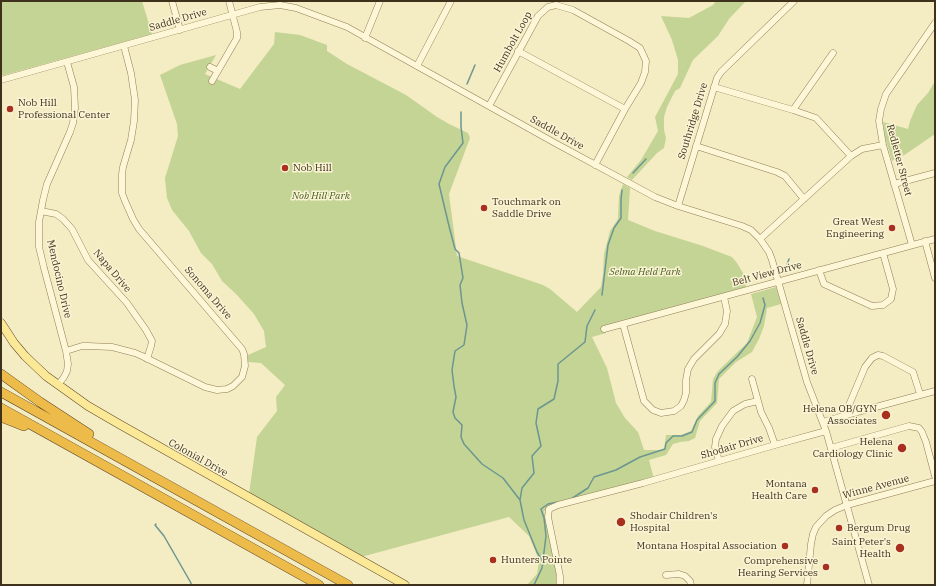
<!DOCTYPE html>
<html>
<head>
<meta charset="utf-8">
<style>
  body { margin:0 }
  #map { position:relative; width:936px; height:586px; overflow:hidden; background:#f4ecc3; font-family:"IBM Plex Serif",serif }
  canvas { display:block }
  .frame { position:absolute; inset:0; border:2px solid #3f321d; pointer-events:none }
</style>
</head>
<body>
<div id="map">
<canvas width="936" height="586"></canvas>
<div class="frame"></div>
</div>
<script>
const ctx = document.querySelector('canvas').getContext('2d');
ctx.lineJoin = 'round';
function fillPath(path, color) { ctx.fillStyle = color; ctx.fill(path, 'evenodd'); }
const poly = rows => new Path2D(rows.map(r => 'M' + r).join(''));
function stroke(path, color, width, dash) { ctx.strokeStyle = color; ctx.lineWidth = width; ctx.lineCap = dash ? 'butt' : 'round'; ctx.setLineDash(dash || []); ctx.stroke(path); }
function drawText(font, color, halo, rows, align = 'center') {
  ctx.font = font + ' "IBM Plex Serif",serif'; ctx.lineWidth = 3; ctx.setLineDash([]); ctx.textBaseline = 'middle'; ctx.strokeStyle = halo; ctx.fillStyle = color; for (const [text, x, y, turn = 0] of rows) {
    ctx.save(); ctx.translate(x, y); ctx.rotate((+turn || 0) * Math.PI / 180); ctx.textAlign = isNaN(turn) ? turn : align; if (halo) ctx.strokeText(text, 0, 0); ctx.fillText(text, 0, 0); ctx.restore();
  }
}
fillPath(poly([
  [1,1,142,1,152,34,1,76],
  [716,1,746,1,729,19,718,36,693,60,680,88,675,91,667,107,664,117,664,130,666,138,664,148,657,153,632,180,627,177,641,160,658,131,655,117,678,74,678,60,672,40,661,16,689,18,713,5],
  [275,32,300,35,327,45,327,51,347,64,406,95,437,117,449,124,468,133,470,138,449,194,457,256,543,285,550,289,577,312,601,287,603,274,604,254,610,231,618,219,619,196,623,184,630,188,628,220,655,231,703,246,732,257,737,263,743,273,746,287,604,326,606,333,592,337,607,368,616,403,625,418,638,432,644,450,661,450,664,449,666,435,681,435,691,431,698,416,711,402,713,379,718,371,747,343,757,317,751,294,776,287,781,304,767,308,764,326,759,339,752,352,736,362,719,379,717,403,700,421,695,438,689,441,680,442,673,444,666,455,649,460,655,483,544,511,556,566,556,585,527,585,537,574,539,560,529,536,509,517,361,557,249,494,257,437,277,411,276,397,285,385,261,363,248,362,248,355,266,347,264,331,254,314,236,294,222,281,212,264,201,253,189,231,172,210,167,198,165,178,178,136,177,124,160,75,180,65,216,55,205,74,240,89,274,44],
  [935,81,935,134,906,154,892,161,885,137,883,122,908,129,910,121,917,105,928,93]
]), '#c4d495');
stroke(poly([
  [467,84,475,65],
  [461,112,461,127,463,143,445,167,439,184,449,226,455,249,459,253,463,278,460,285,462,303,467,325,464,345,455,351,452,370,454,386,456,397,453,412,455,418,462,425,461,437,464,444,482,464,503,478,520,500,524,520,537,552,543,562,542,568,534,585],
  [633,173,646,159],
  [785,270,789,259],
  [602,295,608,245,614,228,621,218,621,200,622,190],
  [571,499,588,488,594,477,616,470,640,457,665,449,666,443,673,436,682,436,692,432,697,420,715,401,715,383,719,374,737,357,750,341,760,323,765,305,763,298],
  [520,500,522,488,534,473,532,456,541,446,536,423,538,409,554,399,558,381,558,364,585,342,587,326,595,310],
  [156,524,155,525,164,536,191,583,191,585],
  [543,560,546,536,544,518,541,509,548,504,558,502]
]), '#6b9691', 1.5);
const minor = poly([
  [172,1,180,30],
  [365,38,380,1],
  [518,51,625,109],
  [417,66,451,1],
  [210,67,218,71],
  [1,80,260,7,280,5,296,8,347,27,555,143,655,197,678,206,742,226,751,230,760,239,769,252,772,260,807,382,826,431,869,585],
  [212,81,237,38,237,32,229,1],
  [714,87,793,110,816,118,851,156],
  [489,106,538,16,548,7,556,5,573,10,629,41,640,48,646,61,645,72,641,83,625,109,595,165],
  [793,110,833,53],
  [696,146,777,172,785,176,804,199],
  [894,184,935,173],
  [678,206,717,78,721,72,794,1],
  [41,211,56,214,63,219,72,229,88,260,127,303,146,330,152,341,151,346,147,359],
  [760,239,851,156,862,149,883,145],
  [925,241,935,278],
  [912,245,883,145,879,121,881,109,886,94,935,23],
  [819,270,824,284,872,306,883,305,891,299,893,289,883,253],
  [623,324,644,401,653,410,661,413,674,411,681,406,684,400,686,393,686,380,688,369,694,359,719,334,725,324,727,311,724,297],
  [604,329,935,239],
  [66,351,82,346,88,346,112,347,135,353,142,356,205,387,217,390,227,389,233,386,242,377,245,366,244,354,242,349,139,229,133,219,125,201,122,193,122,174,123,167,131,140,134,121,135,100,131,73,124,46],
  [752,379,761,412,769,428,775,445],
  [58,385,64,377,67,371,68,364,66,351,44,268,39,247,39,222,43,200,47,184,70,132,73,123,75,108,74,87,67,62],
  [850,414,849,405,865,367,872,358,878,355,883,356,913,372,920,394],
  [823,422,850,414,935,391],
  [831,448,909,426,919,428,922,432,926,442,935,476],
  [719,461,715,447,716,439,722,426,733,411,745,404,758,401],
  [666,575,679,574,685,576,690,581,691,585],
  [560,585,560,576,548,517,549,509,558,505,643,483,775,445,826,431],
  [807,585,811,544,813,534,816,527,826,516,835,510,847,505,935,481]
]);
const major = poly([
  [1,323,14,343,25,356,46,376,88,406,119,424,405,585]
]);
const highway = poly([
  [1,374,40,402,89,434],
  [1,392,348,585],
  [1,408,319,585],
  [1,417,24,426]
]);
stroke(minor, '#917e57', 7);
stroke(major, '#5f4a2c', 9);
stroke(highway, '#5f4a2c', 10);
stroke(minor, '#fdf7d8', 6);
stroke(major, '#fbe997', 8);
stroke(highway, '#edbb4a', 9);
for (const [x, y, r, color] of [
  [10,109,4,"#a8301f"],
  [285,168,4,"#a8301f"],
  [484,208,4,"#a8301f"],
  [892,228,4,"#a8301f"],
  [886,415,5,"#a8301f"],
  [902,448,5,"#a8301f"],
  [815,490,4,"#a8301f"],
  [621,522,5,"#a8301f"],
  [839,528,4,"#a8301f"],
  [785,546,4,"#a8301f"],
  [900,548,5,"#a8301f"],
  [493,560,4,"#a8301f"],
  [826,567,4,"#a8301f"]
]) { const dot = new Path2D(); dot.arc(x, y, r, 0, 2 * Math.PI); ctx.fillStyle = color; ctx.fill(dot); stroke(dot, '#faf4d4', 1.5); }
drawText('10px', '#3f321d', '#faf4d4', [
  ["Saddle Drive",178,20,-16],
  ["Humbolt Loop",513,42,-61],
  ["Southridge Drive",693,121,-73],
  ["Saddle Drive",557,133,29],
  ["Redletter Street",899,160,75],
  ["Napa Drive",112,271,50],
  ["Belt View Drive",767,274,-15],
  ["Mendocino Drive",59,279,77],
  ["Sonoma Drive",208,293,49],
  ["Saddle Drive",807,346,74],
  ["Shodair Drive",732,447,-16],
  ["Colonial Drive",198,458,29],
  ["Winne Avenue",876,487,-15]
]);
drawText('10px', '#3f321d', '#faf4d4', [
  ["Nob Hill",18,103,"left"],
  ["Professional Center",18,115,"left"],
  ["Nob Hill",293,168,"left"],
  ["Touchmark on",492,202,"left"],
  ["Saddle Drive",492,214,"left"],
  ["Great West",884,222],
  ["Engineering",884,234],
  ["Helena OB/GYN",877,409],
  ["Associates",877,421],
  ["Helena",893,442],
  ["Cardiology Clinic",893,454],
  ["Montana",807,484],
  ["Health Care",807,496],
  ["Shodair Children's",630,516,"left"],
  ["Hospital",630,528,"left"],
  ["Bergum Drug",847,528,"left"],
  ["Saint Peter's",891,542],
  ["Health",891,554],
  ["Montana Hospital Association",777,546],
  ["Hunters Pointe",501,560,"left"],
  ["Comprehensive",818,561],
  ["Hearing Services",818,573]
], 'right');
drawText('italic 10px', '#475e21', '#faf4d4', [
  ["Nob Hill Park",321,196],
  ["Selma Held Park",645,272]
]);
</script>
</body>
</html>
